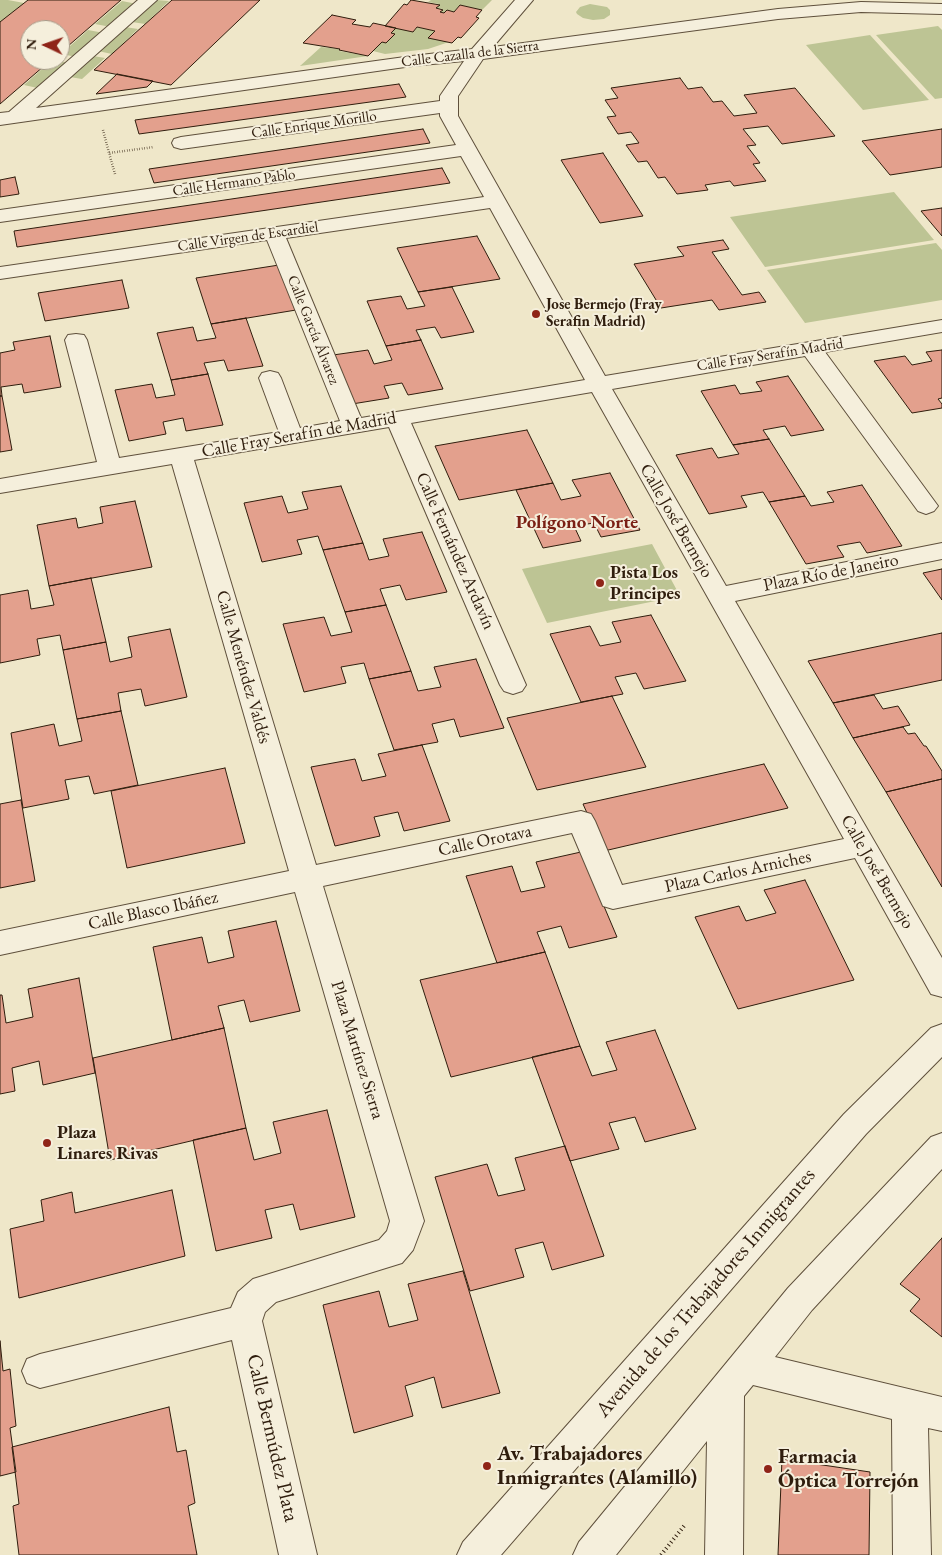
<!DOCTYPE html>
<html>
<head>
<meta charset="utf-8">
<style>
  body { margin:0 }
  #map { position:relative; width:942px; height:1555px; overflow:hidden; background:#efe7c9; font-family:"EB Garamond",serif }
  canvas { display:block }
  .north { position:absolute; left:20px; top:20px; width:50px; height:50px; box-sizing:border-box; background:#f5efdc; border:1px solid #a69b89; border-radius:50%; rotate:273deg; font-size:14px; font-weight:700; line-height:20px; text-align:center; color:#2f1d0d }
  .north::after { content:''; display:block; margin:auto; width:18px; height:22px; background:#8f2418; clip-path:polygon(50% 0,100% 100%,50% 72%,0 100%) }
</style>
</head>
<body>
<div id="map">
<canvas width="942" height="1555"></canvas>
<div class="north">N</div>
</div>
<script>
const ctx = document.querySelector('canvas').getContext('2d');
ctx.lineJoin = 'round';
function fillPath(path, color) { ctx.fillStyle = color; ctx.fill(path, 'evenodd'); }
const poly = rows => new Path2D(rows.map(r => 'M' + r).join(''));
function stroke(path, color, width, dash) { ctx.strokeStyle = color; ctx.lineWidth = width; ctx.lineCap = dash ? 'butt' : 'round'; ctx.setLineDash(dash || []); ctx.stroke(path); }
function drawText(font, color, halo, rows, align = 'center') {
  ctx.font = font + ' "EB Garamond",serif'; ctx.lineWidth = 4; ctx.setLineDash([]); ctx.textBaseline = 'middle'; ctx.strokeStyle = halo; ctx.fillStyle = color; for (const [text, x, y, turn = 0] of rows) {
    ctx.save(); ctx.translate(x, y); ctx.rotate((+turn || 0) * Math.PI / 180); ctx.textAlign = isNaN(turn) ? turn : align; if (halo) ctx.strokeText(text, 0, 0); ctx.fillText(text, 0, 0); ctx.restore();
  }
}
fillPath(poly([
  [0,0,8,0,24,3,0,23],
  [156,0,169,1,145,24,132,22],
  [431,0,492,0,482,10,460,5,454,12,447,10,444,13,440,12,442,9,436,8,439,4,428,2],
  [122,1,137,4,111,27,95,24],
  [590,4,607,7,610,10,610,15,604,19,593,20,583,18,577,14,576,12,580,7],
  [938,26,942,30,942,98,935,99,876,35],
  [125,27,138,29,112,54,98,51],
  [417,27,435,31,449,42,428,49,385,54,373,51,396,28,413,32],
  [88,30,104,33,77,57,61,54],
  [870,35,929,100,863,110,806,45],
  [321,47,340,49,339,51,368,56,300,66],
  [93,56,105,58,82,79,70,77],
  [52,60,71,63,42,89,24,85],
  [894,192,934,240,765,267,730,217],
  [936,243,942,250,942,300,805,323,767,270],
  [652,544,680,596,547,623,522,569]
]), '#bdc494');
const building = poly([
  [28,0,121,0,60,53,60,30,30,30,30,60,51,60,0,104,0,22,28,0],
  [172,0,260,0,171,85,94,70,172,0],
  [411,0,440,5,436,8,443,10,440,12,444,13,447,10,454,12,460,5,482,10,476,17,479,18,461,38,458,37,452,43,428,38,435,31,417,27,413,32,385,26,404,4,407,5,411,0],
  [332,15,356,20,352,24,370,27,373,23,396,28,391,33,395,34,386,43,382,42,368,56,339,50,340,49,303,43,332,15],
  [117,74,153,81,147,87,96,94,117,74],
  [680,78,688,89,702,87,713,102,722,101,734,116,757,113,744,95,795,88,835,136,782,144,768,126,743,129,756,145,747,146,760,163,753,164,766,181,734,186,730,181,705,185,708,190,677,194,665,177,658,178,647,161,638,162,626,145,639,143,631,132,618,134,607,117,616,116,605,100,618,98,611,88,680,78],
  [399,84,406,97,139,134,135,120,399,84],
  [423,129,430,143,154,183,149,169,423,129],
  [942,129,942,167,890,175,862,141,942,129],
  [603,153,643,216,600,223,561,160,603,153],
  [442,168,450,183,17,247,14,231,442,168],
  [15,177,19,194,0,197,0,180,15,177],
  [942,208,942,236,921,211,942,208],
  [477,236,500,279,418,292,397,248,477,236],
  [723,240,729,249,712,252,742,295,759,292,766,302,719,310,712,300,661,308,634,264,684,256,677,247,723,240],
  [279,265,296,310,211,324,196,278,279,265],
  [122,280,129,308,45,321,38,293,122,280],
  [452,287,474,332,441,338,435,327,416,330,421,340,386,346,367,301,401,296,407,309,425,306,418,292,452,287],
  [246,318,263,366,228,371,224,360,204,363,208,374,171,380,157,333,193,327,197,341,216,338,211,324,246,318],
  [50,336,61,387,24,393,22,384,1,387,2,396,0,396,0,353,15,350,13,342,50,336],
  [421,340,443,389,408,395,402,383,384,386,389,398,352,404,333,355,368,350,374,364,392,360,386,346,421,340],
  [942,350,942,398,938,399,942,404,942,408,912,413,874,361,905,356,912,365,932,361,926,352,942,350],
  [208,374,223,425,186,431,183,418,163,422,166,434,129,441,115,390,152,384,156,398,175,395,171,380,208,374],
  [788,376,824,430,791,436,785,426,763,430,769,439,733,445,701,391,735,385,740,394,762,391,756,382,788,376],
  [0,396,2,396,12,450,0,452,0,396],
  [527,430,553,483,459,500,435,446,527,430],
  [769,439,805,496,769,502,763,492,741,496,747,507,709,514,676,455,712,448,718,458,739,454,733,445,769,439],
  [610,473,640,530,601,537,594,523,574,526,581,541,543,548,516,490,553,483,561,500,581,496,572,480,610,473],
  [862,485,902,546,867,553,860,542,837,546,844,557,806,564,769,502,805,496,811,506,834,502,827,492,862,485],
  [341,486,363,543,323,550,318,536,297,540,302,554,262,562,244,503,282,496,288,513,308,509,302,492,341,486],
  [135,501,152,567,49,586,37,525,76,518,78,528,103,523,100,507,135,501],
  [422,532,447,592,406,600,400,585,380,589,386,605,345,612,323,550,363,543,369,560,389,556,383,539,422,532],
  [942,569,942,600,923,573,942,569],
  [91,578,106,642,63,650,60,635,37,639,40,655,0,663,0,595,28,590,31,609,54,605,49,586,91,578],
  [386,605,411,671,369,679,364,663,341,667,346,683,304,692,283,624,324,617,331,636,352,632,345,612,386,605],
  [651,615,686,681,644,689,636,673,615,677,623,694,581,702,550,634,590,626,600,646,621,642,612,622,651,615],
  [170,629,187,697,145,706,141,689,118,693,121,711,77,719,63,650,106,642,110,662,132,657,128,637,170,629],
  [942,633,942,680,833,703,808,661,942,633],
  [476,659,504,728,460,737,454,719,432,724,438,742,394,750,369,679,411,671,418,691,441,687,434,667,476,659],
  [874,695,883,709,898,706,910,725,853,738,833,703,874,695],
  [612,696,646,767,537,790,507,718,612,696],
  [121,711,138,785,94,794,89,776,65,780,69,799,23,808,11,733,54,724,59,746,82,741,77,719,121,711],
  [903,727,908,734,915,733,924,746,926,746,942,771,942,779,886,792,853,738,903,727],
  [422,745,450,821,404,831,398,812,374,817,380,836,335,846,311,767,355,759,362,781,386,776,378,754,422,745],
  [764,764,788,808,604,851,583,804,764,764],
  [225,768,245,843,127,868,111,791,225,768],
  [942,779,942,887,886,792,942,779],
  [21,800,35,881,0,888,0,804,21,800],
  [581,852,617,937,569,948,561,926,537,932,545,952,497,963,466,876,512,866,521,892,545,887,536,862,581,852],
  [805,880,854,980,738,1009,695,917,739,906,746,921,776,913,764,890,805,880],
  [276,921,300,1011,250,1022,244,1000,218,1006,224,1028,172,1040,153,947,202,937,208,963,234,957,228,931,276,921],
  [545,952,580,1046,451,1077,420,980,545,952],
  [79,978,95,1073,43,1085,39,1061,12,1068,15,1091,0,1094,0,995,2,995,6,1023,33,1017,28,989,79,978],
  [224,1028,246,1128,110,1160,93,1058,224,1028],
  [655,1030,696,1129,645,1142,635,1117,609,1123,619,1149,570,1161,532,1057,580,1046,592,1076,617,1070,606,1042,655,1030],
  [327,1110,355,1217,300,1230,293,1204,265,1210,272,1238,216,1251,193,1140,246,1128,254,1160,281,1153,273,1122,327,1110],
  [565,1146,604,1256,552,1270,543,1242,515,1249,524,1277,470,1291,435,1177,487,1164,498,1196,525,1190,515,1158,565,1146],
  [172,1190,185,1256,19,1298,10,1229,44,1221,41,1200,72,1192,75,1213,172,1190],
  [942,1238,942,1337,910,1311,920,1299,900,1284,942,1238],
  [463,1271,500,1393,442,1408,434,1377,405,1386,413,1416,354,1433,323,1305,379,1291,389,1327,418,1320,408,1284,463,1271],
  [0,1341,3,1371,10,1369,16,1426,10,1428,16,1472,0,1476,0,1341],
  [169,1407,177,1452,186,1450,195,1503,188,1506,197,1555,19,1555,13,1506,19,1504,12,1447,169,1407],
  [782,1459,870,1472,869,1555,778,1555,782,1459]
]);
fillPath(building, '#e3a08d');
stroke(building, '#2f1d0d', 1);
const minor = poly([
  [138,0,157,0,36,108,412,56,472,49,515,0,533,0,493,47,778,9,861,2,942,4,942,14,861,12,778,19,483,59,458,96,458,116,605,376,942,320,942,332,825,352,938,506,934,511,926,514,918,511,805,356,612,389,726,586,942,543,942,559,735,601,942,958,942,997,931,994,855,858,613,909,603,906,572,833,323,886,424,1221,413,1250,402,1263,276,1302,265,1312,262,1321,317,1555,279,1555,232,1340,40,1388,27,1383,22,1371,27,1359,40,1354,231,1308,238,1292,253,1279,379,1240,387,1231,390,1221,295,892,0,955,0,931,289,871,172,464,0,493,0,479,97,462,65,340,68,335,76,334,84,335,87,340,119,458,279,432,259,378,262,373,270,371,278,373,281,378,300,428,340,421,267,240,0,279,0,267,484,197,461,156,0,222,0,210,456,145,440,116,440,113,181,149,174,147,172,143,174,139,181,137,440,101,440,96,464,61,412,66,0,125,0,113,9,112,138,0],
  [490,208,585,380,361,418,286,238,490,208],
  [592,392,844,839,622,885,595,821,591,814,581,811,316,865,194,460,389,427,500,685,504,691,513,694,522,691,526,685,411,423,592,392],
  [942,1024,942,1057,866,1134,501,1555,457,1555,463,1542,844,1114,931,1028,942,1024],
  [942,1133,942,1169,812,1310,775,1357,942,1397,942,1431,928,1428,931,1555,893,1555,892,1419,753,1385,744,1396,743,1555,705,1555,707,1441,616,1555,573,1555,579,1542,788,1288,931,1137,942,1133]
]);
stroke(minor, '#5f503c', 2);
stroke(poly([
  [103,130,109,153],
  [115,174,109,153,154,147]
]), '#2f1d0d', 2.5, [0.5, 2]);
stroke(poly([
  [661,1555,684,1526]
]), '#2f1d0d', 4, [1, 3]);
fillPath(minor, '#f5efdc');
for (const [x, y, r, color] of [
  [536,314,5,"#8f2418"],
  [600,583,5,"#8f2418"],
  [47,1143,5,"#8f2418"],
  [487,1466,5,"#8f2418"],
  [768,1469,5,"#8f2418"]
]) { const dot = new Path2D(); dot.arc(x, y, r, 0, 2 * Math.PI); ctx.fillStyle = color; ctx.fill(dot); stroke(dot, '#f5efdc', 2); }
drawText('15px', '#2f1d0d', '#f5efdc', [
  ["Calle Cazalla de la Sierra",470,54,-7],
  ["Calle Enrique Morillo",314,125,-8],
  ["Calle Hermano Pablo",234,183,-8],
  ["Calle Virgen de Escardiel",248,237,-8],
  ["Calle García Álvarez",313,330,68],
  ["Calle Fray Serafín Madrid",770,355,-9]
]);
drawText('bold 15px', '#2f1d0d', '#f5efdc', [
  ["Jose Bermejo (Fray",546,305],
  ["Serafin Madrid)",546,322]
], 'left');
drawText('18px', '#2f1d0d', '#f5efdc', [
  ["Calle Fray Serafín de Madrid",299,435,-10],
  ["Calle José Bermejo",676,521,60],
  ["Calle Fernández Ardavín",455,551,66],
  ["Plaza Río de Janeiro",831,573,-11],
  ["Calle Menéndez Valdés",243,667,74],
  ["Calle Orotava",485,841,-12],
  ["Plaza Carlos Arniches",738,872,-12],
  ["Calle José Bermejo",877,872,60],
  ["Calle Blasco Ibáñez",153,911,-12],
  ["Plaza Martínez Sierra",357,1050,73]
]);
drawText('bold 18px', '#2f1d0d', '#f5efdc', [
  ["Pista Los",610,573],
  ["Principes",610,594],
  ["Plaza",57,1133],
  ["Linares Rivas",57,1154]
], 'left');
drawText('bold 19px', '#7a1f14', '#f5efdc', [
  ["Polígono Norte",577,523]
]);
drawText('21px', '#2f1d0d', '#f5efdc', [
  ["Avenida de los Trabajadores Inmigrantes",706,1293,-49],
  ["Calle Bermúdez Plata",272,1438,77]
]);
drawText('bold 21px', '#2f1d0d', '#f5efdc', [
  ["Av. Trabajadores",497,1454],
  ["Inmigrantes (Alamillo)",497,1478],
  ["Farmacia",778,1457],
  ["Óptica Torrejón",778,1481]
], 'left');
</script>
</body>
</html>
